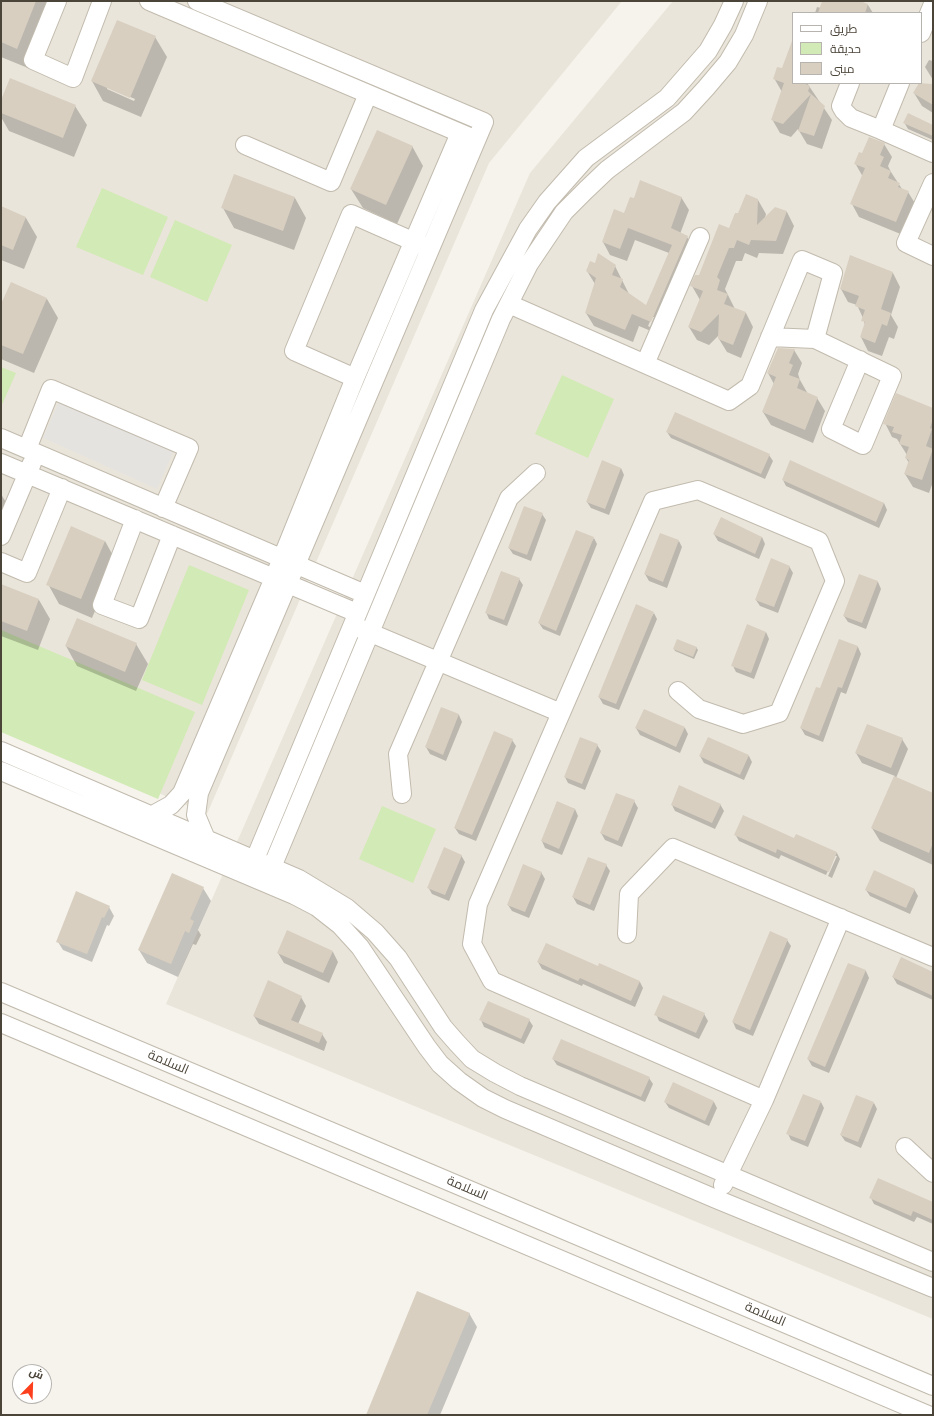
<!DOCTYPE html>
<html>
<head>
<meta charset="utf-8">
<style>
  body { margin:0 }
  #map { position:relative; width:934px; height:1416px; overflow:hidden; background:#f6f3ec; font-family:Roboto,Cairo,sans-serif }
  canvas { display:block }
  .frame { position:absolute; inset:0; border:2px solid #4b4439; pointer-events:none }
  .legend { position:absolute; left:792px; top:12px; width:130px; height:72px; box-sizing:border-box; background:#fff; border:1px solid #b7b4b0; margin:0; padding:5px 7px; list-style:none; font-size:12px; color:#4b4439 }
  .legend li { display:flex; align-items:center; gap:8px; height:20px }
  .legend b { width:20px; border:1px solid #b7b4b0 }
  .north { position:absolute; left:12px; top:1364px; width:40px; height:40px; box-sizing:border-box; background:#fff; border:1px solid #b7b4b0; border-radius:50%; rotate:23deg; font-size:11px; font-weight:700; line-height:16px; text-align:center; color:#4b4439 }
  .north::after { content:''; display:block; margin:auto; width:14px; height:18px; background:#fc3f1d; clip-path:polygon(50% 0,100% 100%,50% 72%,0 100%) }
</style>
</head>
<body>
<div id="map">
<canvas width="934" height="1416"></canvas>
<div class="frame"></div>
<ul class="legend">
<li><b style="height:5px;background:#fff"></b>طريق</li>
<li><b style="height:11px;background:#d2eab5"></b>حديقة</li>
<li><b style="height:11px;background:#d8cfc1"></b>مبنى</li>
</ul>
<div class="north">ش</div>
</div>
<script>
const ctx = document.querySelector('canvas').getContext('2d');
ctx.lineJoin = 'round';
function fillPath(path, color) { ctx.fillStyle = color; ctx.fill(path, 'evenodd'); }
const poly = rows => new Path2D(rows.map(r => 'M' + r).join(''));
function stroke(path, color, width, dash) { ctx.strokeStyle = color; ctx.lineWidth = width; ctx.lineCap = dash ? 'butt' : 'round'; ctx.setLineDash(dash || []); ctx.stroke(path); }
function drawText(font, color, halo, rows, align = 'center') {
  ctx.font = font + ' Roboto,Cairo,sans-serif'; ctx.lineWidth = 3.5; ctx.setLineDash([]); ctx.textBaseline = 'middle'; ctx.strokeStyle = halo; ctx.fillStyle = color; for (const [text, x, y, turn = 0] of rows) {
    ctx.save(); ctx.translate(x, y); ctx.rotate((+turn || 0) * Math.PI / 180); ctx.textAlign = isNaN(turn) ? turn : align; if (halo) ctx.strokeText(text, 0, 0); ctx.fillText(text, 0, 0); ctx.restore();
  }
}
fillPath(poly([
  [1,1,622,1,489,163,207,814,1,725],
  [673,1,933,1,933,1319,166,1004,530,173],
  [793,13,921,13,921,83,793,83]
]), '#eae5da');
fillPath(poly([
  [102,188,168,217,143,275,76,247],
  [175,220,232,245,207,302,150,277],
  [1,367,16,373,1,407],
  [562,375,614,399,588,458,535,434],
  [189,565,249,590,202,705,142,680],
  [1,630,195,712,158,799,1,732],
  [382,806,436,829,413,883,359,859]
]), '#d2eab5');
fillPath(poly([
  [60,399,174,450,157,489,43,438]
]), '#e5e3e0');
fillPath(poly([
  [1,1,48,1,52,8,28,68,1,57],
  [823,1,857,1,868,5,873,13,815,13,817,7,821,8],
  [155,37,167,57,141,117,103,101,92,81],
  [107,87,135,99,134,101,107,89],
  [793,40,793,83,807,83,832,120,822,149,807,144,798,129,791,137,780,133,772,119,782,92,774,78,783,70],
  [929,60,933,61,933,80,925,67],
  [933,85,933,113,922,106,914,93],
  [1,103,75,106,87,125,74,157,9,131,1,117],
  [904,122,933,126,933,140,908,129],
  [884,144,892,157,888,166,891,172,902,189,908,192,916,205,903,235,859,217,852,204,863,177,855,163,863,155],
  [412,146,423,166,397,224,363,208,351,189],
  [235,176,295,198,306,218,294,250,234,228,223,208],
  [681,197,689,210,680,234,687,237,694,249,658,334,639,326,633,342,594,326,586,313,595,284,587,271,595,264,615,266,629,294,646,307,669,253,635,240,627,261,610,255,603,242,625,214],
  [652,317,654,317,650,327,648,326],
  [758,200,766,214,765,218,776,208,787,212,794,226,783,254,759,253,757,258,745,253,742,261,736,261,725,289,735,309,746,313,753,327,741,358,727,352,719,339,719,335,709,345,697,340,689,327,700,300,692,286,700,276,739,214],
  [1,207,26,218,37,237,24,269,1,260],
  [851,256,893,273,900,287,891,315,898,327,894,339,889,337,882,356,868,351,861,337,865,325,863,318,857,305,848,302,841,289],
  [47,299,58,318,34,373,1,359,1,307],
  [794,350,802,363,798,374,800,380,808,394,817,398,825,411,813,443,771,425,763,412,774,384,768,373],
  [933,409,933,482,929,493,913,487,905,474,909,463,906,458,907,455,897,439,892,437,885,423],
  [667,432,769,455,773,461,765,479,671,438],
  [621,468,624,475,609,515,591,508,587,502],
  [783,480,884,503,887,510,879,528,786,486],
  [1,494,13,514,1,544],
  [542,514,546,520,531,561,513,554,509,548],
  [714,534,762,537,765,544,759,559,718,541],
  [594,538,597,544,560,636,543,629,539,623],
  [105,541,116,561,92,618,59,604,48,584],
  [679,541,682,547,667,588,649,581,645,574],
  [789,566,793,573,778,613,760,606,756,600],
  [860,576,878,582,881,589,866,629,848,622,844,616],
  [519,579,523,585,507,626,489,619,486,612],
  [1,585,39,600,50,619,38,650,1,636],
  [654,613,657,619,619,710,603,704,599,697],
  [77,619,136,644,148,664,136,691,77,666,66,646],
  [766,632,769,639,754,679,736,672,733,666],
  [840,640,858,647,861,654,846,694,841,692,823,742,805,735,801,728,821,690],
  [696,647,698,650,694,659,675,651,674,649],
  [442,708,459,715,462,722,446,761,430,754,426,747],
  [636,728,685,728,688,734,680,753,640,735],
  [902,739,908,749,896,778,933,795,933,865,880,841,872,828,895,776,862,763,856,753],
  [512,740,516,746,476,841,459,834,455,828],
  [597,745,601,751,585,790,568,783,565,777],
  [700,756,749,756,752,762,744,780,704,763],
  [634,801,638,808,622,847,605,840,601,833],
  [557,802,575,809,578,816,562,855,545,848,542,841],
  [720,804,724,811,715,829,675,811,672,805],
  [735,834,795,839,796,835,837,853,840,859,832,878,828,876,837,856,835,856,826,875,781,855,779,859,739,841],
  [461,855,465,862,449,901,432,894,428,887],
  [606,865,610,871,594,911,577,904,573,897],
  [541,872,545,879,529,918,512,911,508,905],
  [203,888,211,901,198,930,201,935,196,945,193,944,178,977,147,963,139,950],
  [914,889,918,896,910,914,870,896,866,890],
  [109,907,114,916,109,926,107,925,92,962,63,950,58,942],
  [288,932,333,952,338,962,329,983,284,963,278,953],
  [770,933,787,940,791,946,753,1036,736,1029,733,1022],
  [538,962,640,982,643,988,635,1007,583,984,582,986,542,969],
  [849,964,866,971,869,978,829,1073,812,1066,808,1059],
  [933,973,933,1000,897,984,893,977],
  [301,997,306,1006,298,1024,322,1034,327,1042,324,1051,259,1024,254,1016],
  [656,1014,704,1014,708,1021,699,1039,659,1021],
  [481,1020,529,1020,533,1026,524,1044,484,1027],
  [553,1059,649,1078,653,1084,645,1102,557,1065],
  [665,1102,714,1102,717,1108,709,1126,669,1108],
  [821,1102,824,1108,808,1147,791,1140,788,1134],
  [874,1103,877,1109,861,1148,845,1141,841,1135],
  [871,1198,933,1203,933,1224,917,1217,914,1222,874,1204],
  [469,1313,477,1327,440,1415,367,1415]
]), '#0003');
fillPath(poly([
  [1,1,36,1,17,49,1,42],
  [822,1,860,1,868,4,865,13,818,13],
  [117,20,156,36,130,98,91,81],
  [792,41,793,41,793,83,803,83,810,86,808,91,811,94,783,124,771,120,784,83,773,79,777,67,782,68],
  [10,78,76,105,63,138,1,113,1,100],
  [919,83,933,84,933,105,913,93],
  [811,94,825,106,814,136,798,131],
  [908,113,933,125,933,136,903,123],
  [377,130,413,146,386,205,350,189],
  [869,137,885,143,880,155,884,157,880,166,891,171,888,178,900,183,898,187,909,191,896,222,850,204,865,168,854,164,859,152,862,153],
  [234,174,295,197,283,231,221,208],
  [640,180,682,197,671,228,688,236,651,322,632,314,625,330,585,313,596,278,586,271,590,261,595,263,598,253,616,265,612,275,623,279,620,287,646,305,672,245,628,228,620,249,602,242,614,209,624,213,630,197,634,198],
  [746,194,758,199,757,225,775,207,787,211,776,241,751,240,749,245,737,240,734,248,729,248,717,277,720,280,717,290,728,294,724,304,746,312,733,345,718,339,719,314,701,332,688,327,703,291,690,286,695,275,699,275,719,224,729,228,735,213,738,213],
  [1,206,26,217,13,250,1,245],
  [850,255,893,272,881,309,891,313,887,326,882,324,875,343,860,337,865,322,861,321,865,310,855,306,859,296,840,289],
  [11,282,47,298,23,354,1,345,1,304],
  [778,348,795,349,789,363,793,365,789,375,800,379,797,388,818,397,805,430,762,412,776,377,767,373],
  [896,393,933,408,933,419,930,428,932,429,926,446,933,449,922,480,904,474,909,460,905,458,909,447,899,444,902,435,892,432,894,427,883,424],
  [675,412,770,454,761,474,666,432],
  [602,460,621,468,605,509,586,502],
  [790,460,884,503,876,522,782,480],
  [524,506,543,513,527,555,508,548],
  [721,517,762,537,755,554,713,534],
  [71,526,105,541,81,599,46,585],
  [576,530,594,537,556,631,538,623],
  [660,533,679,540,663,582,644,574],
  [771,558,790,566,774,607,755,600],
  [501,571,520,578,504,620,485,613],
  [859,574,878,581,862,623,843,616],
  [1,584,39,599,27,631,1,621],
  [636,604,654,612,616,704,598,697],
  [77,618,137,643,125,672,65,646],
  [747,624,766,632,751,673,731,666],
  [677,639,697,647,693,657,673,649],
  [839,639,858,646,842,688,838,687,819,736,800,728,816,687,820,688],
  [441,707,459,714,443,755,425,747],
  [644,709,685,727,676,747,635,728],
  [867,724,903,738,891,768,855,753],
  [494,731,513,739,472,835,454,828],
  [580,737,598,744,582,784,564,777],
  [708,737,749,755,740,775,699,756],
  [894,776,933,793,933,843,929,853,871,828],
  [679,785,721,804,712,823,671,805],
  [616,793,635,800,618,841,600,833],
  [557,801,575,809,559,849,541,841],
  [743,815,794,838,796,834,837,852,829,872,777,849,776,853,734,835],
  [444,847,462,855,445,895,427,888],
  [588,857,607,864,590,905,572,897],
  [523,864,542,872,525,912,507,905],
  [874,870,915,889,906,908,865,890],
  [172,873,204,887,190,919,194,921,189,933,185,931,171,964,138,950],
  [76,891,110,906,104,918,102,917,87,954,56,942],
  [287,930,333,951,323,973,277,953],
  [770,931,788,939,750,1030,732,1022],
  [546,943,598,966,599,963,640,981,631,1001,580,978,578,981,537,962],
  [901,957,933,972,933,996,892,977],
  [848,963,866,970,825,1067,807,1059],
  [268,980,302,996,291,1020,323,1033,319,1043,253,1016],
  [663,995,705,1013,696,1033,654,1015],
  [488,1001,530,1019,521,1039,479,1020],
  [561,1039,650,1077,641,1097,552,1059],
  [673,1082,714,1101,705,1121,664,1102],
  [803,1094,821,1101,805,1141,786,1134],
  [856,1095,874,1102,858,1142,840,1135],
  [878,1178,933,1202,933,1220,913,1211,911,1216,869,1198],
  [417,1291,470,1313,427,1415,366,1415]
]), '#d8cfc1');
const minor = poly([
  [57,1,33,60,73,78,102,1],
  [149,1,472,138],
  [197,1,484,122,199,793,196,815,206,839],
  [921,33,933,4],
  [850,83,841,106,844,111,851,118,881,130],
  [900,83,881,130,933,153],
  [245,145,331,182,368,94],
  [933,183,906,243,933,256],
  [509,304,729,401,750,386,802,260,833,273,815,339,892,376,863,445,831,429,860,360],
  [770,337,815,339],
  [645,364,700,237],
  [355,378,294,351,351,214,426,247],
  [1,438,365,594],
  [27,449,51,389,189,448,163,508],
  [1,463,357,613],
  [135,519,102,605,139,619,172,535],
  [1,536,32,463],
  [1,562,27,573,62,488],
  [359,628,561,713],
  [678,691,699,709,743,724,779,713,835,581,819,541,698,490,653,501,478,904,472,944,492,981,764,1100],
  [1,751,299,879,347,908,375,932,398,958,443,1027,457,1043,472,1059,495,1073,520,1086,933,1262],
  [1,771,294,895,317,907,340,925,360,947,427,1047,440,1064,459,1081,483,1098,505,1109,716,1199,933,1288],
  [402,794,398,754,509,498,536,473],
  [151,816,171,805,182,793,274,578,355,378,460,133],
  [250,871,484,310,528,229,547,202,586,158,667,98,708,51,723,25,734,1],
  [267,879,501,319,529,264,564,212,586,190,607,170,684,112,706,88,728,62,744,35,758,1],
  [627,934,629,894,673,848,933,957],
  [1,992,933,1386],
  [1,1023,928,1415],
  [905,1147,933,1173],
  [723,1185,764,1100,841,918]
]);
stroke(minor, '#c2bbae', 20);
stroke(minor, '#fff', 18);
drawText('13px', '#4b4439', '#fff', [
  ["السلامة",168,1063,23],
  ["السلامة",467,1189,23],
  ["السلامة",765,1315,23]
]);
</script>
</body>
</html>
